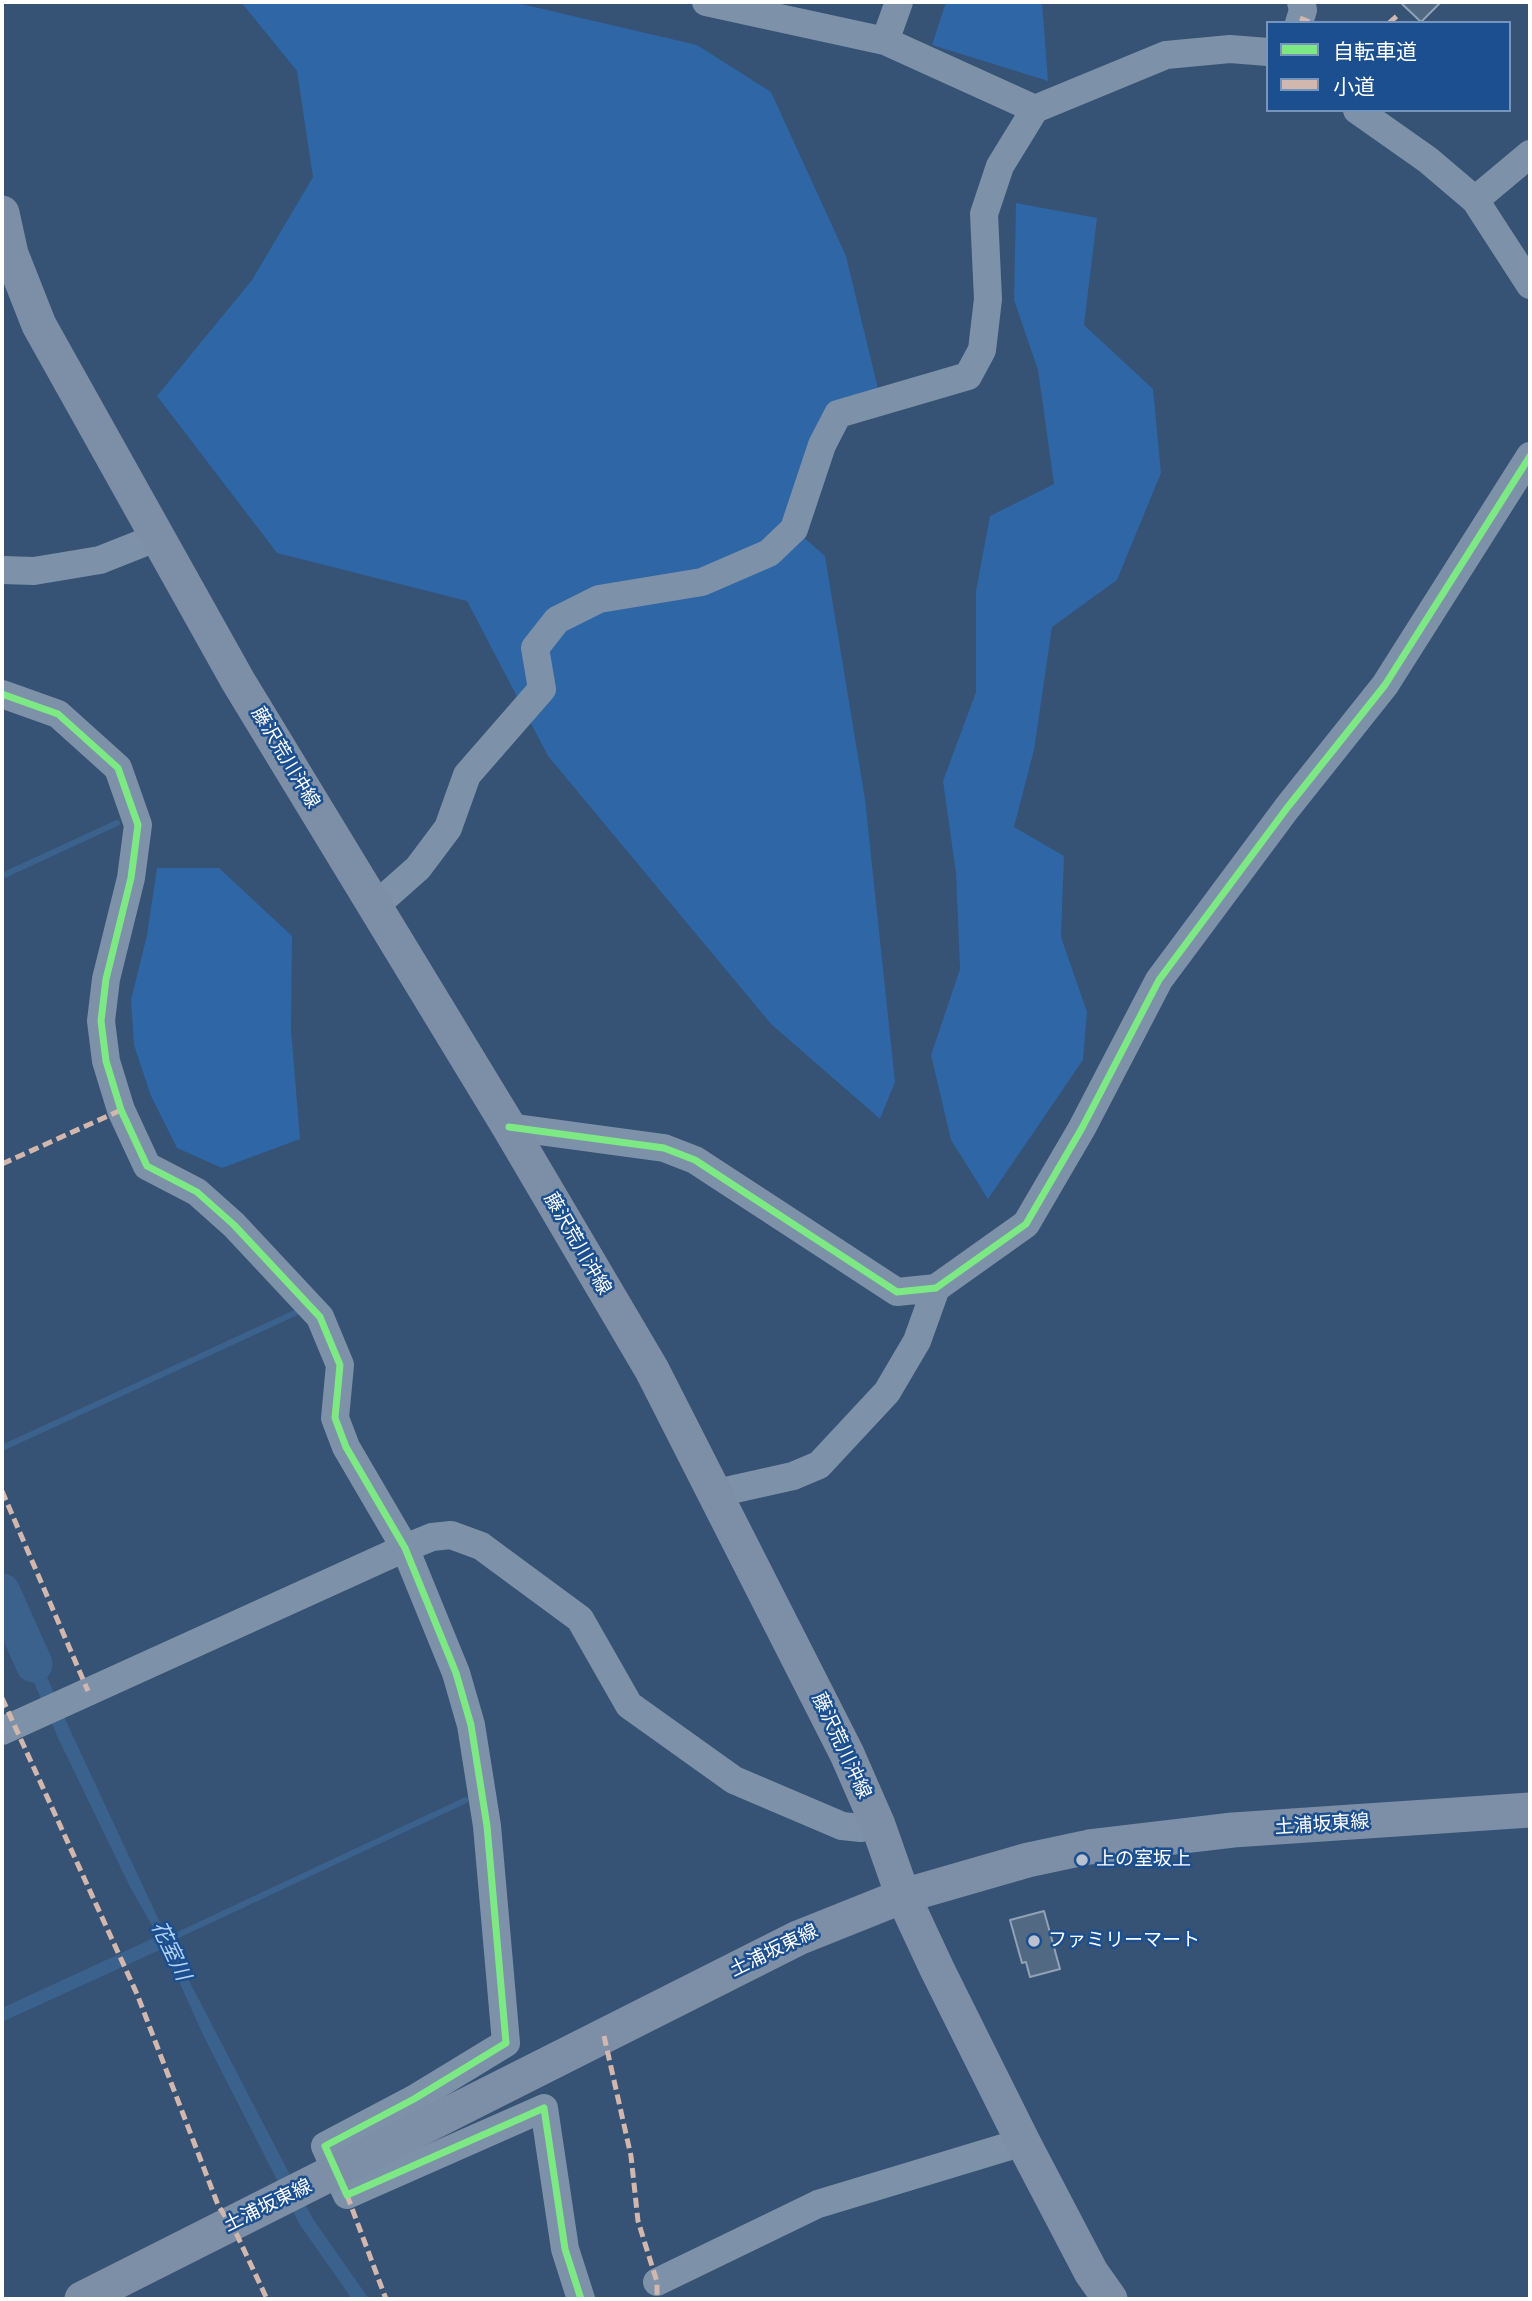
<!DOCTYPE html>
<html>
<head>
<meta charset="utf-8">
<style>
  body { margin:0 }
  #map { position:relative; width:1532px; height:2301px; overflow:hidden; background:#365274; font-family:Arial,"Noto Sans JP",sans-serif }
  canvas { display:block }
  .frame { position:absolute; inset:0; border:4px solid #fff; pointer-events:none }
  .legend { position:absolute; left:1266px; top:21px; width:245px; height:91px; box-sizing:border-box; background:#1b4f8f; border:2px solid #7695bc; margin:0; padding:9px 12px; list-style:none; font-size:21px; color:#fff }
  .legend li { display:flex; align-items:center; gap:14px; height:35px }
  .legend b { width:35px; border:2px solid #7695bc }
</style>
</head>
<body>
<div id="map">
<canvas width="1532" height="2301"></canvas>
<div class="frame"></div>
<ul class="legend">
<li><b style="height:9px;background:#7ce984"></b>自転車道</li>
<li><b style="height:9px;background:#d1b7ad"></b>小道</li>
</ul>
</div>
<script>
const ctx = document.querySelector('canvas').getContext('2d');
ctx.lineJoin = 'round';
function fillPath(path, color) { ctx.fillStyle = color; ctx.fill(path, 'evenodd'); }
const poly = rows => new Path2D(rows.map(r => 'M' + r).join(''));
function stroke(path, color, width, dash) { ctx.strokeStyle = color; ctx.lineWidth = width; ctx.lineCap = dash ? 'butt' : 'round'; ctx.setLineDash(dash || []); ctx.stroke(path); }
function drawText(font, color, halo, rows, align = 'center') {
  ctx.font = font + ' Arial,"Noto Sans JP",sans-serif'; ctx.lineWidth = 5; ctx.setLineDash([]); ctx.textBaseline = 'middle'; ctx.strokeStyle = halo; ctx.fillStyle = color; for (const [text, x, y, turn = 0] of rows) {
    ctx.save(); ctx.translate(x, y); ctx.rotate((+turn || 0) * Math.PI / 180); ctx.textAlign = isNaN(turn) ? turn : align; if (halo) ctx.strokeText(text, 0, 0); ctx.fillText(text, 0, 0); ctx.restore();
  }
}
fillPath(poly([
  [241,2,513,2,697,45,771,92,846,256,879,393,838,414,794,529,825,556,865,799,895,1082,880,1119,771,1024,548,756,467,601,277,553,157,396,252,280,313,177,297,71],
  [946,2,1042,2,1048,81,932,45],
  [1016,203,1097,218,1084,325,1153,389,1161,473,1117,580,1052,627,1034,750,1014,827,1064,856,1061,937,1087,1012,1083,1060,988,1199,951,1140,931,1055,960,969,956,873,943,781,976,692,976,591,990,516,1054,484,1038,370,1014,300],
  [157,868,219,868,292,936,291,1029,300,1139,222,1168,177,1148,151,1096,134,1045,131,1000,147,935]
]), '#2f66a5');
fillPath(poly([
  [20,1615,71,1732,171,1946,313,2219,369,2299,352,2299,300,2225,204,2037,164,1948,2,2022,2,2008,158,1936,130,1887,58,1738,7,1620]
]), '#3b618d');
stroke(poly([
  [2,876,117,823],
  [2,1448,297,1312],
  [163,1942,466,1800]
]), '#3b618d', 6);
stroke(poly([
  [2,1592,34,1664]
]), '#3b618d', 37);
const building = poly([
  [1400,2,1441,2,1421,22,1400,2],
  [1044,1911,1060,1969,1030,1977,1026,1962,1022,1963,1010,1920,1044,1911]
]);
fillPath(building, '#526984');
stroke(building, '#92a2b6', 2);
stroke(poly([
  [706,2,885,41,1035,109,1166,55,1230,49,1268,52],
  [1299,23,1303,10,1301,2],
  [885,41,899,2],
  [1357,110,1428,160,1475,200,1530,285],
  [1475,200,1530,154],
  [2,570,34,571,100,560,158,537],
  [2,694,58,714,118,768,138,825,131,878,106,979,101,1021,106,1061,121,1110,147,1166,197,1192,234,1225,320,1317,340,1365,335,1418,346,1447,405,1548,456,1673,471,1725,487,1826,506,2043,414,2099,325,2146,347,2195,544,2108,565,2249,581,2299],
  [374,907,418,868,448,828,467,775,542,689,535,648,557,620,599,599,702,582,769,553,794,529,822,445,838,414,968,376,982,350,988,299,984,214,1000,166,1035,109],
  [509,1127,664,1148,695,1160,897,1292,936,1288,1026,1224,1082,1128,1159,980,1287,808,1385,685,1530,456],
  [717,1493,793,1476,819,1465,887,1392,917,1341,936,1288],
  [2,1731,405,1548,432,1537,451,1535,481,1546,580,1619,629,1705,734,1780,842,1826,861,1828,878,1825],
  [657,2282,818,2204,1023,2142]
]), '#7d92a8', 28);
stroke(poly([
  [2,213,11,254,39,325,238,681,509,1127,652,1370,847,1754,878,1825,903,1896,937,1969,1023,2142,1091,2272,1110,2299],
  [82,2299,798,1938,903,1896,1028,1860,1089,1847,1233,1830,1530,1810]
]), '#7d8ea7', 35);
stroke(poly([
  [1300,18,1312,23],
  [1389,23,1398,15],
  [2,1164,121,1110],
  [2,1491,88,1691],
  [2,1698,137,1994,218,2205,237,2235,267,2299],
  [604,2036,631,2156,638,2221,657,2282,657,2299],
  [347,2195,386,2299]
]), '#d1b7ad', 5, [10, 5]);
stroke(poly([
  [2,694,58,714,118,768,138,825,131,878,106,979,101,1021,106,1061,121,1110,147,1166,197,1192,234,1225,320,1317,340,1365,335,1418,346,1447,405,1548,456,1673,471,1725,487,1826,506,2043,414,2099,325,2146,347,2195,544,2108,565,2249,581,2299],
  [509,1127,664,1148,695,1160,897,1292,936,1288,1026,1224,1082,1128,1159,980,1287,808,1385,685,1530,456]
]), '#7ce984', 7);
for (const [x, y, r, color] of [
  [1082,1860,7,"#b9c2ce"],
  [1034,1941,7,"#b9c2ce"]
]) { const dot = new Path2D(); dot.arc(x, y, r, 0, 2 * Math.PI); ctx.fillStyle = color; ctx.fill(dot); stroke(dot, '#1b4f8f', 2.5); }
drawText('19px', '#fff', '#1b4f8f', [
  ["藤沢荒川沖線",285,758,59],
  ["藤沢荒川沖線",577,1244,60],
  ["藤沢荒川沖線",841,1746,65],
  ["土浦坂東線",1322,1825,-4],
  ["土浦坂東線",774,1951,-26],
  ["土浦坂東線",268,2206,-26]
]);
drawText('19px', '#fff', '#1b4f8f', [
  ["上の室坂上",1096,1860],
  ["ファミリーマート",1048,1941]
], 'left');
drawText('italic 21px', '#b5d3f5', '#1b4f8f', [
  ["花室川",170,1951,64]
]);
</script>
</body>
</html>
